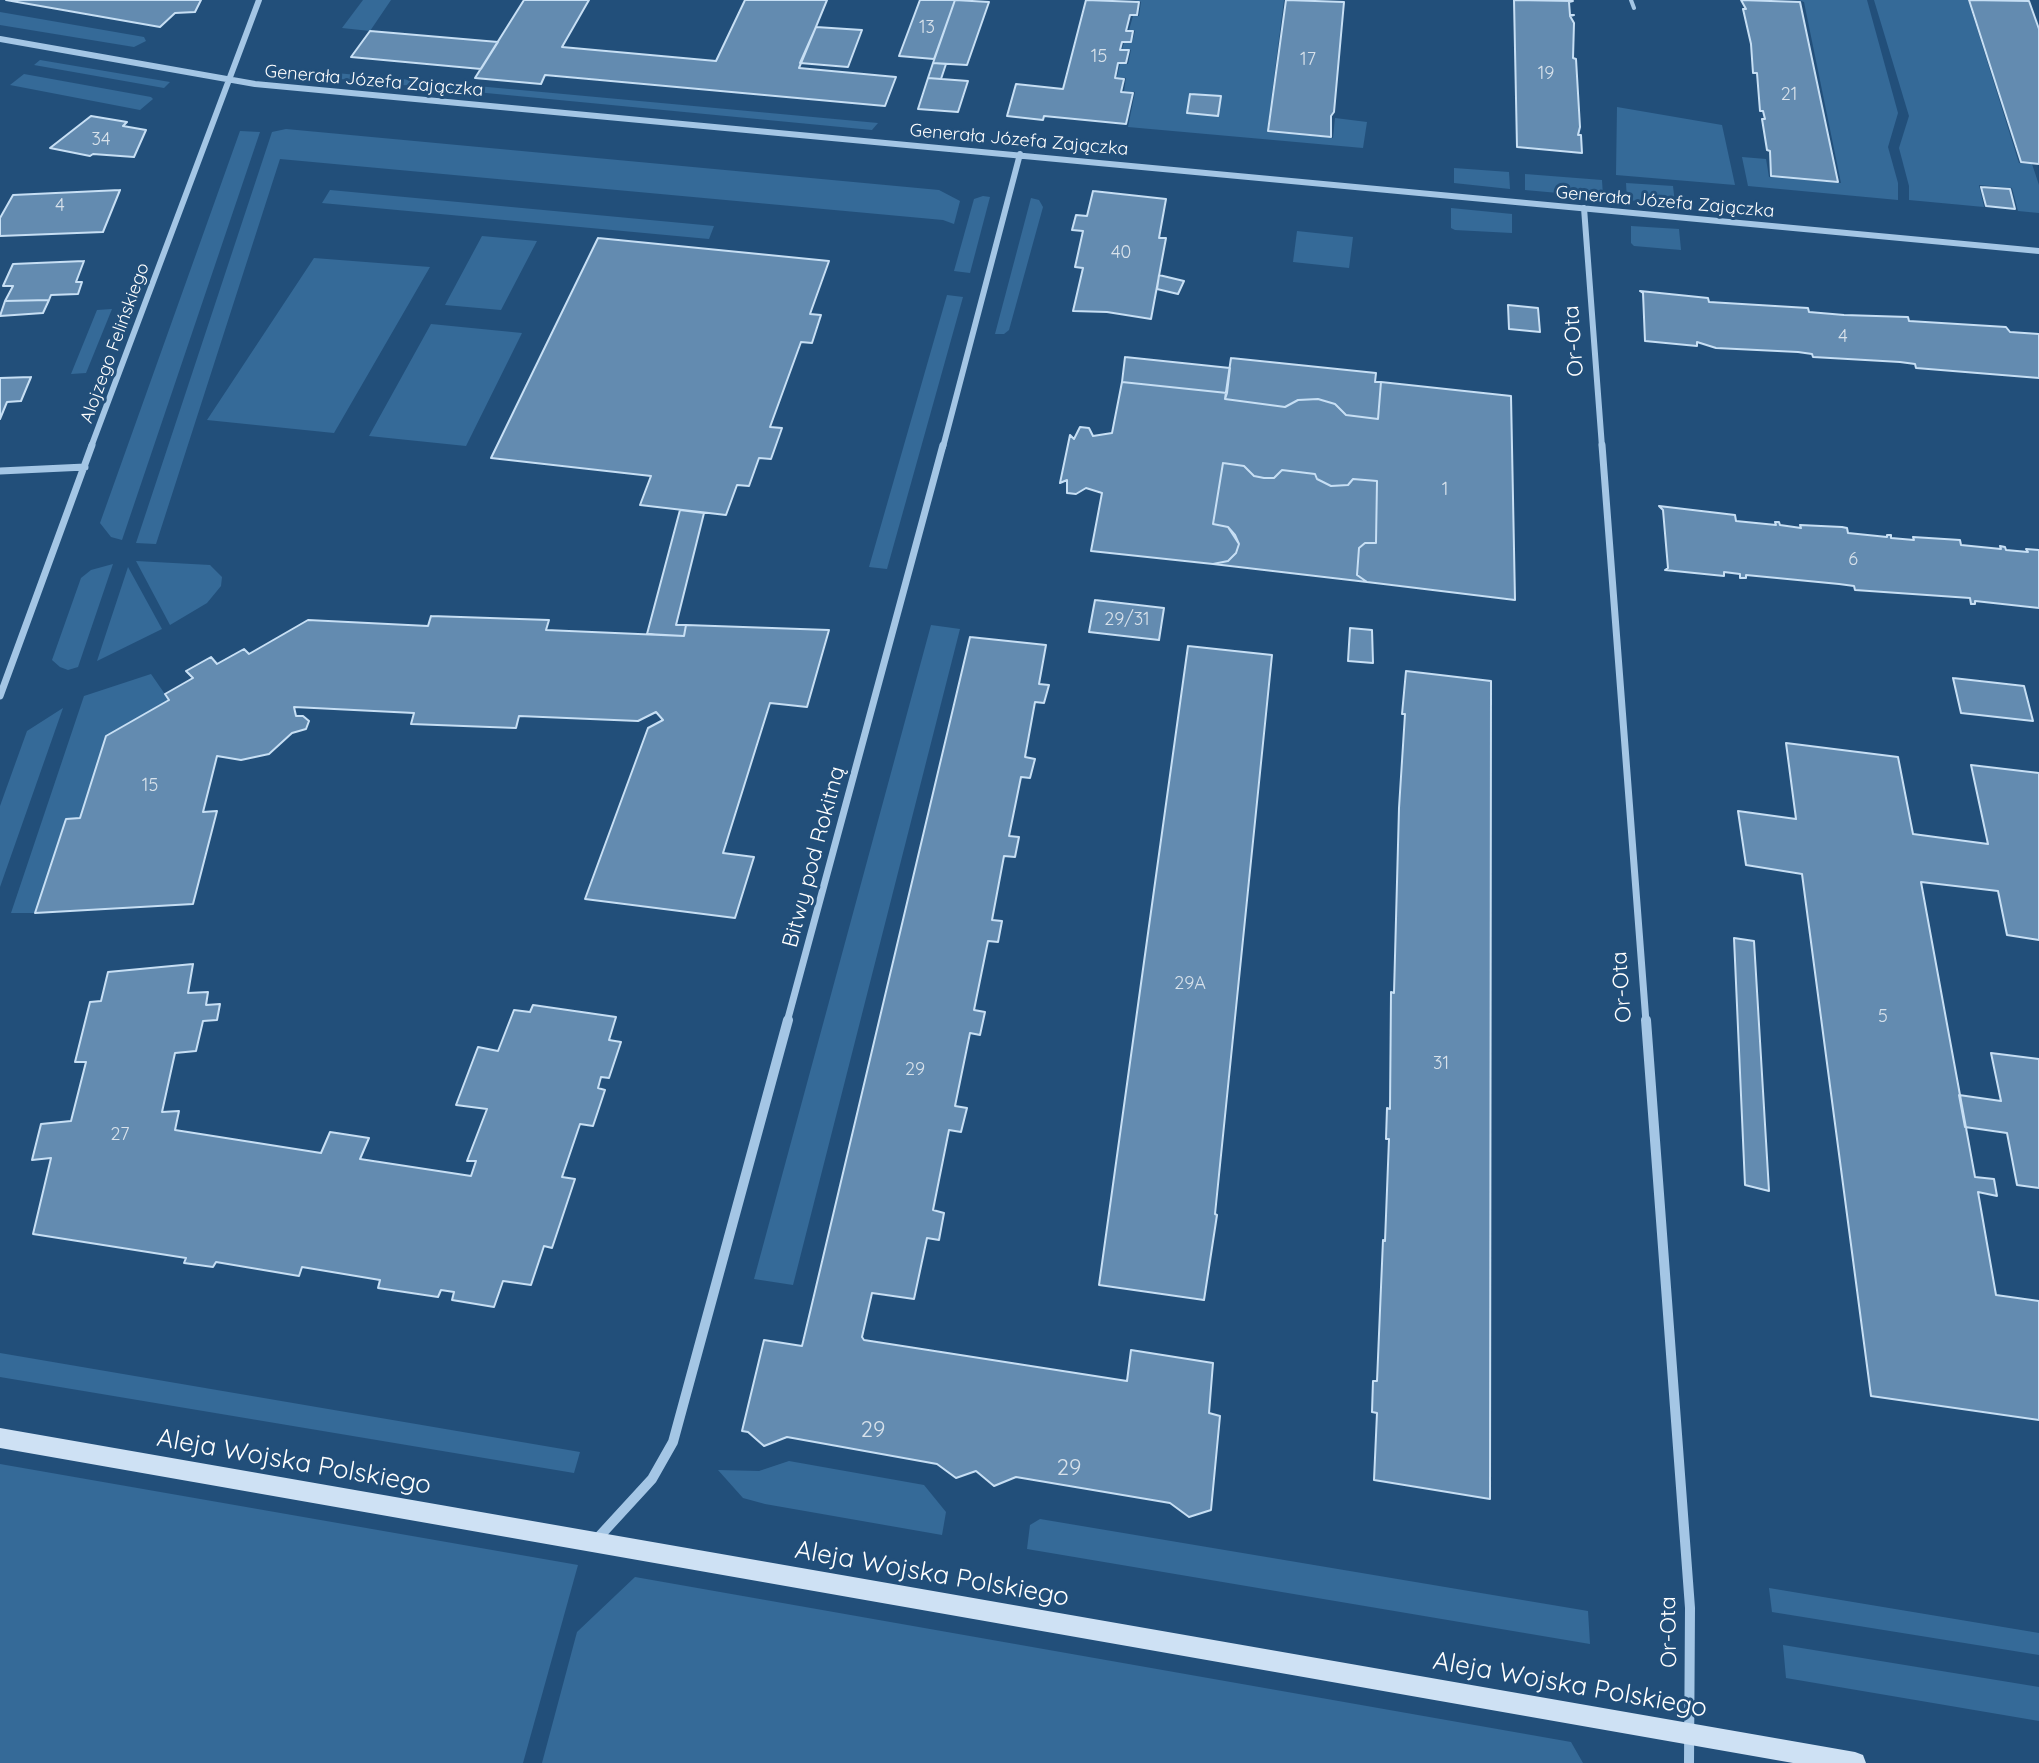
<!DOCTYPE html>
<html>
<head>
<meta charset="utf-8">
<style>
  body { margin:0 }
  canvas { display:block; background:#224f7a }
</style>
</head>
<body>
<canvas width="2039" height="1763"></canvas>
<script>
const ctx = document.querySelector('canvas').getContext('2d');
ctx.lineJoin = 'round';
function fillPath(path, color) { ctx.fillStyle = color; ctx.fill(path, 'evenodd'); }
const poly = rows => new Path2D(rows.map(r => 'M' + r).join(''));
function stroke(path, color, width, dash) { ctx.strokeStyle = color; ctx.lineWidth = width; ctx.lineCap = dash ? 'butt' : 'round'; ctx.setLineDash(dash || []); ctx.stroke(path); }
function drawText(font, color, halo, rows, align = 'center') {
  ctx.font = font + ' Quicksand,sans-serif'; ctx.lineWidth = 6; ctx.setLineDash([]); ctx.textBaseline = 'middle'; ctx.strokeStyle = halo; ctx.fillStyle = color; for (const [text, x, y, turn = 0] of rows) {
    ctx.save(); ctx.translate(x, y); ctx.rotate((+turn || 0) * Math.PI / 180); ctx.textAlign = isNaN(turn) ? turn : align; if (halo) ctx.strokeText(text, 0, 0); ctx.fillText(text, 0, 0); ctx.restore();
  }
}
fillPath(poly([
  [363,0,391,0,370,31,342,28],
  [1136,0,1284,0,1267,132,1333,138,1335,118,1367,122,1363,148,1128,127,1135,92,1124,91,1126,78,1117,77,1120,64,1128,64,1131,50,1122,49,1124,43,1132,43,1135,31,1129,30,1133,16,1139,16,1141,2],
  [1798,0,1867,0,1898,113,1888,147,1898,183,1898,200,1748,186,1742,157,1766,159,1769,177,1841,183,1804,2],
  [1874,0,1968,0,2019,163,2032,164,2039,185,2039,213,2018,211,2012,188,1979,185,1984,207,1909,200,1909,186,1899,148,1909,116],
  [0,12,144,37,146,41,134,47,0,25],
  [40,60,170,82,164,88,34,65],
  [314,71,878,123,872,130,309,76],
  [24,74,151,97,153,99,140,110,10,85],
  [1617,107,1722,125,1735,185,1616,175],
  [286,129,939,190,960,201,954,224,943,220,280,159,156,544,136,543,272,132],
  [240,131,260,132,122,540,111,537,100,523],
  [1454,168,1509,172,1510,189,1454,183],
  [1525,174,1602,180,1603,197,1525,190],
  [1626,183,1673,186,1675,204,1627,200],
  [330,190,714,226,709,239,322,203],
  [983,196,990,197,970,273,954,271,974,199],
  [1031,198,1039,200,1043,207,1009,330,1004,334,995,334],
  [1451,208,1512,214,1512,233,1455,230,1451,228],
  [1631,226,1679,229,1681,250,1634,246,1631,243],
  [1297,231,1353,237,1349,268,1293,262],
  [482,236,537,241,501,310,445,305],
  [314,258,430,267,334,433,207,420],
  [947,295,963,297,887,569,869,567],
  [112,309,86,373,71,374,97,310],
  [431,324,522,333,466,446,369,436],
  [136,561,210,565,222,577,221,586,207,603,170,625],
  [113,564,78,667,68,670,60,667,52,660,81,578,91,570],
  [128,567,162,629,97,661],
  [931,625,960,629,793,1285,754,1279],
  [151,674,169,700,106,736,80,818,66,819,35,913,11,913,84,696],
  [63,708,0,887,0,806,27,731],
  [0,1353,580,1452,574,1473,0,1377],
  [789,1461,924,1485,946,1512,942,1535,765,1504,743,1498,718,1470,759,1471],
  [0,1464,578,1565,523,1763,0,1763],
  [1040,1519,1588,1611,1590,1644,1027,1549,1030,1525],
  [635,1577,1571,1742,1583,1763,542,1763,577,1632],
  [1769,1588,2039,1633,2039,1655,1772,1612],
  [1783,1645,2039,1687,2039,1721,1786,1678]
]), '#356a98');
const building = poly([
  [6,0,201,0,195,12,175,13,160,27,6,0],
  [524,0,589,0,562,47,716,61,745,0,827,0,799,68,896,77,885,106,545,75,541,84,475,78,524,0],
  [920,0,955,0,934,59,899,56,920,0],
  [955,0,989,2,967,65,933,63,955,0],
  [1086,0,1139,2,1137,15,1130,15,1126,31,1133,31,1131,42,1122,42,1120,50,1129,50,1126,63,1118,63,1115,78,1124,79,1121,92,1133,93,1126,124,1044,116,1043,120,1007,116,1016,84,1063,89,1086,0],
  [1286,0,1344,2,1334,112,1331,116,1331,137,1268,131,1286,0],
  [1514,0,1573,1,1569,2,1570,15,1574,15,1570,16,1574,23,1573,58,1576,59,1580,127,1578,135,1581,135,1582,153,1517,147,1514,0],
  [1741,0,1800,2,1838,182,1771,176,1770,151,1767,150,1762,119,1765,119,1763,111,1760,111,1757,73,1753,73,1751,44,1743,9,1746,9,1741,0],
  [1969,0,2029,1,2039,29,2039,164,2021,162,1969,0],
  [816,27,862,30,848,67,800,63,816,27],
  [370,31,498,42,481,69,351,57,370,31],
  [933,63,946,64,941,79,928,78,933,63],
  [928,78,968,81,958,112,918,109,928,78],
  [1190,94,1221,96,1218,116,1187,113,1190,94],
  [91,116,127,122,123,126,146,130,134,157,93,154,90,156,50,148,91,116],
  [1981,187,2010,189,2015,209,1986,206,1981,187],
  [120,190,103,232,0,236,0,218,13,195,120,190],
  [1093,191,1166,199,1159,238,1166,238,1151,319,1107,312,1073,311,1083,268,1075,267,1083,231,1072,230,1076,215,1087,216,1093,191],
  [598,238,829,261,810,314,821,315,812,343,801,342,770,427,782,428,771,459,759,458,749,486,737,485,726,515,640,505,651,476,491,458,598,238],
  [84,261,76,282,82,282,78,294,51,295,49,300,5,301,13,286,3,286,13,264,84,261],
  [1159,275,1184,281,1178,294,1157,289,1159,275],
  [1640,291,1708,298,1709,302,1808,308,1809,312,1844,315,1908,317,1909,321,2006,327,2010,332,2039,334,2039,378,1916,368,1915,364,1900,362,1813,357,1812,354,1798,352,1716,348,1697,342,1697,346,1645,341,1643,293,1640,291],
  [49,300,43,313,0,316,5,301,49,300],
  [1508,305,1538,308,1540,332,1509,329,1508,305],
  [1125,357,1230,368,1227,393,1122,382,1125,357],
  [1231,358,1376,373,1375,382,1381,382,1378,419,1346,415,1335,404,1318,399,1298,400,1285,407,1225,399,1231,358],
  [31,377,21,401,7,402,0,419,0,378,31,377],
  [1122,382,1227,393,1225,399,1285,407,1298,400,1318,399,1335,404,1346,415,1378,419,1381,382,1511,396,1515,600,1367,582,1357,575,1359,548,1365,543,1376,543,1377,481,1353,479,1348,485,1331,486,1317,479,1315,474,1282,470,1274,478,1264,478,1254,476,1244,466,1223,463,1213,524,1228,527,1235,535,1239,544,1236,553,1228,561,1213,564,1091,551,1102,493,1086,488,1076,494,1067,493,1067,480,1060,483,1070,435,1074,439,1080,427,1089,428,1093,436,1112,433,1122,382],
  [1223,463,1244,466,1254,476,1264,478,1274,478,1282,470,1315,474,1317,479,1331,486,1348,485,1353,479,1377,481,1376,543,1365,543,1359,548,1357,575,1367,582,1213,564,1228,561,1236,553,1239,544,1228,527,1213,524,1223,463],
  [1659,506,1735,515,1736,521,1776,525,1775,522,1779,522,1780,525,1801,528,1800,525,1842,527,1847,528,1848,533,1887,537,1887,535,1891,535,1891,538,1914,540,1913,537,1960,540,1961,545,2001,549,2000,546,2005,547,2006,550,2028,552,2026,549,2039,550,2039,608,1975,601,1975,604,1971,604,1970,598,1855,590,1854,586,1839,584,1746,575,1746,578,1740,578,1740,574,1724,572,1724,576,1665,570,1668,568,1663,510,1659,506],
  [680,510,704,513,676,625,686,625,684,636,647,634,680,510],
  [1095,600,1164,608,1159,640,1089,632,1095,600],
  [431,616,549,620,546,630,684,636,686,625,829,630,807,707,770,703,723,853,754,857,735,918,585,899,648,728,663,720,656,712,638,721,519,716,516,728,411,724,414,713,294,707,296,716,303,716,309,721,306,729,292,733,269,754,241,760,217,756,203,812,217,811,193,904,35,913,66,819,80,818,106,736,169,700,165,694,193,678,186,671,211,657,217,664,244,649,249,654,308,620,428,626,431,616],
  [1350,628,1372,630,1373,663,1348,661,1350,628],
  [970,637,1046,645,1039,684,1049,685,1044,703,1035,702,1025,757,1035,759,1030,778,1021,777,1009,836,1019,837,1015,857,1004,856,992,920,1002,921,998,942,988,941,974,1010,985,1012,980,1035,970,1033,955,1106,967,1108,961,1132,949,1130,933,1210,944,1213,939,1240,927,1238,914,1299,872,1293,862,1337,864,1340,1127,1381,1131,1350,1213,1363,1209,1413,1220,1416,1211,1510,1189,1517,1170,1503,1016,1477,994,1486,976,1471,956,1478,937,1464,787,1437,764,1446,748,1432,742,1431,764,1340,802,1346,970,637],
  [1188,646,1272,655,1215,1214,1217,1215,1204,1300,1099,1285,1188,646],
  [1406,671,1491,681,1490,1499,1374,1480,1377,1413,1372,1412,1373,1381,1377,1381,1383,1240,1385,1241,1389,1139,1386,1139,1387,1108,1390,1109,1391,992,1394,993,1399,808,1405,714,1402,714,1406,671],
  [1953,678,2024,686,2033,721,1961,713,1953,678],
  [1786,743,1898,757,1913,834,1988,844,1971,765,2039,773,2039,940,2007,935,1998,891,1921,882,1975,1177,1994,1179,1997,1196,1978,1192,1996,1295,2039,1301,2039,1420,1871,1396,1802,874,1746,865,1738,811,1796,819,1786,743],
  [1734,938,1754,941,1769,1191,1745,1185,1734,938],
  [193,964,188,993,208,992,206,1005,220,1004,217,1020,203,1021,196,1051,175,1053,162,1112,179,1111,175,1130,321,1153,330,1132,369,1138,360,1159,471,1176,476,1161,467,1161,487,1109,456,1105,478,1047,498,1051,514,1010,530,1012,533,1005,616,1017,609,1040,621,1042,609,1078,601,1077,598,1088,605,1090,593,1126,580,1124,562,1177,575,1179,552,1248,544,1246,531,1285,503,1281,494,1307,452,1300,454,1292,441,1290,438,1297,378,1288,380,1280,302,1267,299,1276,216,1262,213,1267,184,1263,186,1258,33,1234,51,1158,32,1160,41,1124,71,1121,86,1062,75,1062,90,1002,101,1001,108,972,193,964],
  [1991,1053,2039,1059,2039,1188,2017,1185,2007,1133,1965,1127,1959,1095,2001,1101,1991,1053]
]);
fillPath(building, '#638bb0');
stroke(building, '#c7dff4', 2);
stroke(poly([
  [1631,0,1634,8]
]), '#a4c6e5', 4);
stroke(poly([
  [0,39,255,84,2039,251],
  [1584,208,1602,447],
  [91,447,259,0],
  [943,447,1020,154]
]), '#a4c6e5', 6);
stroke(poly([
  [1602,445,1646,1022],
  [0,471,85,467],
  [0,696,92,445],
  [787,1022,943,445]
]), '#a4c6e5', 7);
stroke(poly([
  [1646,1020,1690,1608,1689,1763],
  [596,1540,652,1479,673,1442,788,1020]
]), '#a4c6e5', 10);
fillPath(poly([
  [0,1428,1855,1752,1863,1755,1866,1763,1793,1763,0,1448,0,1428]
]), '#cee1f4');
drawText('18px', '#d8e2eb', null, [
  ["13",927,28],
  ["15",1099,57],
  ["17",1308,60],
  ["19",1546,74],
  ["21",1789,95],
  ["34",101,140],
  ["4",60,206],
  ["40",1121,253],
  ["4",1843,337],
  ["1",1445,490],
  ["6",1853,560],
  ["29/31",1127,620],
  ["15",150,786],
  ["29A",1190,984],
  ["5",1883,1017],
  ["31",1441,1064],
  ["29",915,1070],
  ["27",120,1135]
]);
drawText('18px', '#fff', '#224f7a', [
  ["Generała Józefa Zajączka",374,81,5],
  ["Generała Józefa Zajączka",1019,140,5],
  ["Generała Józefa Zajączka",1665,202,5],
  ["Alojzego Felińskiego",115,343,-70]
]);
drawText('22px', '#fff', '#224f7a', [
  ["Or-Ota",1574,341,-94],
  ["Bitwy pod Rokitną",814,857,-75],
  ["Or-Ota",1622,987,-94],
  ["Or-Ota",1669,1632,-91]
]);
drawText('22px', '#d8e2eb', null, [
  ["29",873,1430],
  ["29",1069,1468]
]);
drawText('26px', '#fff', '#224f7a', [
  ["Aleja Wojska Polskiego",294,1462,10],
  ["Aleja Wojska Polskiego",932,1574,10],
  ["Aleja Wojska Polskiego",1570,1685,10]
]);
</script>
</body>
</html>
